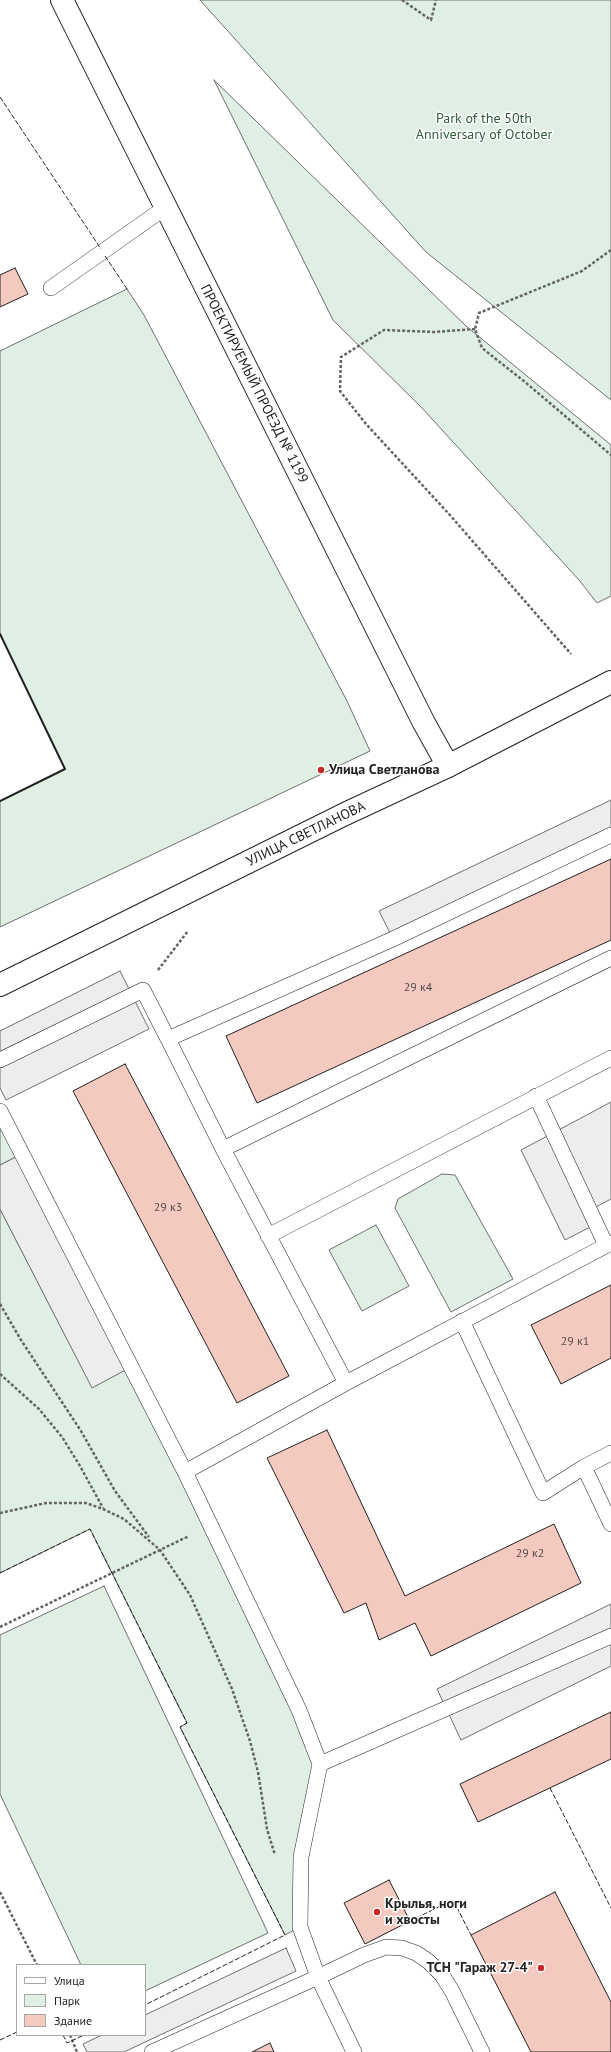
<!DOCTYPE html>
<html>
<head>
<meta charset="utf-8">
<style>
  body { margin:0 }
  #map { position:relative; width:611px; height:2052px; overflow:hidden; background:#fff; font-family:"PT Sans",sans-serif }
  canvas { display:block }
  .legend { position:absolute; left:16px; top:1964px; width:130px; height:72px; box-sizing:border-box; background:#fff; border:1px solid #a7a7a7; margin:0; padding:5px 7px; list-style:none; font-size:12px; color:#222 }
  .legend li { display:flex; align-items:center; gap:8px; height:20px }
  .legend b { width:20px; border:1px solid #a7a7a7 }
</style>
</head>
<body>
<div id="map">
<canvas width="611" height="2052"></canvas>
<ul class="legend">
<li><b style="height:5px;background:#fff"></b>Улица</li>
<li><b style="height:11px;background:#e0efe3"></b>Парк</li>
<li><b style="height:11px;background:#f3c9c0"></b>Здание</li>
</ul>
</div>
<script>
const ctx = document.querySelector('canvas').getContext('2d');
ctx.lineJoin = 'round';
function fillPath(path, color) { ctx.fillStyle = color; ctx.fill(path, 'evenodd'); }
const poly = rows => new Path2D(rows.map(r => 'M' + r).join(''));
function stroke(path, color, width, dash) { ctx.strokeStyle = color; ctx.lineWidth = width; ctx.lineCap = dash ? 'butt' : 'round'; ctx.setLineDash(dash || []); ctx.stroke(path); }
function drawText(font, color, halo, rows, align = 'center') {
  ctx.font = font + ' "PT Sans",sans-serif'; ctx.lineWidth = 3; ctx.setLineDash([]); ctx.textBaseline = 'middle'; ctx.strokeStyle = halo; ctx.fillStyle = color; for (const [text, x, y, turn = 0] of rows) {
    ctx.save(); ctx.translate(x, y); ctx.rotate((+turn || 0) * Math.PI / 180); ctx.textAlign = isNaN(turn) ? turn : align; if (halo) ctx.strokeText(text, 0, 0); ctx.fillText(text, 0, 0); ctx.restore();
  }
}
const green = poly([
  [200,0,611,0,611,400,426,252,200,0],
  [214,80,466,326,611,445,611,596,597,603,579,580,422,408,333,320,214,80],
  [127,289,144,315,347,701,370,751,0,927,0,801,65,769,0,634,0,351,127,289],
  [0,1111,22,1154,0,1165,0,1111],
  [442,1174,455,1175,513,1279,451,1312,395,1208,398,1199,442,1174],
  [0,1209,92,1387,131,1367,320,1764,300,1927,285,1935,180,1727,187,1723,90,1529,0,1573,0,1209],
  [376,1225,409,1286,362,1311,329,1250,376,1225],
  [104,1586,268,1933,145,1991,145,1965,81,1965,0,1794,0,1635,104,1586]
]);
fillPath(green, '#e0efe3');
stroke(green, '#6f6f6f', 1);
const parking = poly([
  [611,800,611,835,393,939,379,911,611,800],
  [120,971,149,1029,6,1100,0,1088,0,1031,120,971],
  [611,1102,611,1199,590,1210,596,1224,565,1240,521,1150,611,1102],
  [22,1154,131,1367,92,1388,0,1209,0,1165,22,1154],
  [611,1604,611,1666,461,1740,437,1689,611,1604],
  [286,1948,296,1971,124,2052,87,2052,83,2044,102,2035,145,2035,145,2015,286,1948]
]);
fillPath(parking, '#ededed');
stroke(parking, '#6f6f6f', 1);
const building = poly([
  [15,268,28,294,0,307,0,275,15,268],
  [611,859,611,940,257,1103,226,1036,611,859],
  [125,1064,289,1376,237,1403,73,1091,125,1064],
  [611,1285,611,1358,561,1384,531,1325,611,1285],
  [327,1430,405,1596,554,1524,581,1583,431,1656,415,1623,379,1640,366,1603,344,1613,267,1458,327,1430],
  [611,1712,611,1759,478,1822,460,1784,611,1712],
  [389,1880,410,1921,365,1944,344,1903,389,1880],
  [555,1892,611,2002,611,2052,531,2052,471,1935,555,1892],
  [270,2043,274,2052,252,2052,270,2043]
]);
fillPath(building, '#f3c9c0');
stroke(building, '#222', 1);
const service = poly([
  [51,288,166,207],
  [0,1060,143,990,168,1039],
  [536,1096,606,1245],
  [0,1111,185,1472],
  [223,1149,611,958],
  [268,1236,611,1058],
  [462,1321,543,1493,584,1467,611,1524],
  [346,1383,223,1149,168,1039,393,939,611,835],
  [584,1467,611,1453],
  [320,1764,611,1636],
  [152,2052,318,1977,300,1927,301,1857,320,1764,299,1710,185,1472,346,1383,611,1243],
  [354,2052,318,1977,364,1955,386,1947,402,1948,416,1953,428,1961,442,1975,452,1991,482,2052]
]);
const minor = poly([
  [62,0,424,723,448,766]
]);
const tertiary = poly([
  [0,985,345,814,448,766,611,682]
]);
stroke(service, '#222', 16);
stroke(minor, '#222', 24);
stroke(tertiary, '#222', 24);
stroke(poly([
  [402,0,431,20,436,0],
  [611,250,582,271,479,313,475,329,482,348,525,382,611,455],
  [475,329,435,332,384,330,341,357,340,391,366,424,449,514,571,654],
  [158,970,188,931],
  [0,1304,21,1340,81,1431,115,1491,149,1537],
  [0,1374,39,1409,62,1437,80,1466,103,1508],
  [0,1513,46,1503,86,1503,103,1509,124,1519,160,1550,190,1595,232,1689,250,1741,258,1772,267,1829,275,1855],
  [0,1627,189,1536],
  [0,1892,37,1965],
  [70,2035,77,2052]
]), '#646464', 2.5, [3, 2]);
stroke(service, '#fff', 15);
stroke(minor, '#fff', 22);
stroke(tertiary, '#fff', 22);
stroke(poly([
  [0,97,101,249],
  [105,256,127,289],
  [0,1573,90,1529,187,1723,180,1727,285,1935,145,2005],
  [550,1788,611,1908],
  [410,1921,453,1900,471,1935],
  [63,2035,67,2043,84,2035],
  [0,2040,17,2032]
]), '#222', 1, [5, 2]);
stroke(poly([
  [0,634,65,769,0,801]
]), '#222', 2);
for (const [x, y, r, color] of [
  [321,770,4,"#c62828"],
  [377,1912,4,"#c62828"],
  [541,1968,4,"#c62828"]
]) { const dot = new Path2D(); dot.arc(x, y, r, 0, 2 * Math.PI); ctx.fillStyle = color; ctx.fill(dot); stroke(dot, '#fff', 1.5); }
drawText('12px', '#564c4a', null, [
  ["29 к4",418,988],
  ["29 к3",168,1208],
  ["29 к1",575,1342],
  ["29 к2",530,1554]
]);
drawText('14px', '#2f5e38', '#fff', [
  ["Park of the 50th",484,119],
  ["Anniversary of October",484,135]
]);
drawText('14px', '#222', '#fff', [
  ["ПРОЕКТИРУЕМЫЙ ПРОЕЗД № 1199",254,384,63],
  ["УЛИЦА СВЕТЛАНОВА",306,834,-26]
]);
drawText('bold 14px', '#222', '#fff', [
  ["Улица Светланова",329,770],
  ["Крылья, ноги",385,1904],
  ["и хвосты",385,1920],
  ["ТСН \"Гараж 27-4\"",533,1968,"right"]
], 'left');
</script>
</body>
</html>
